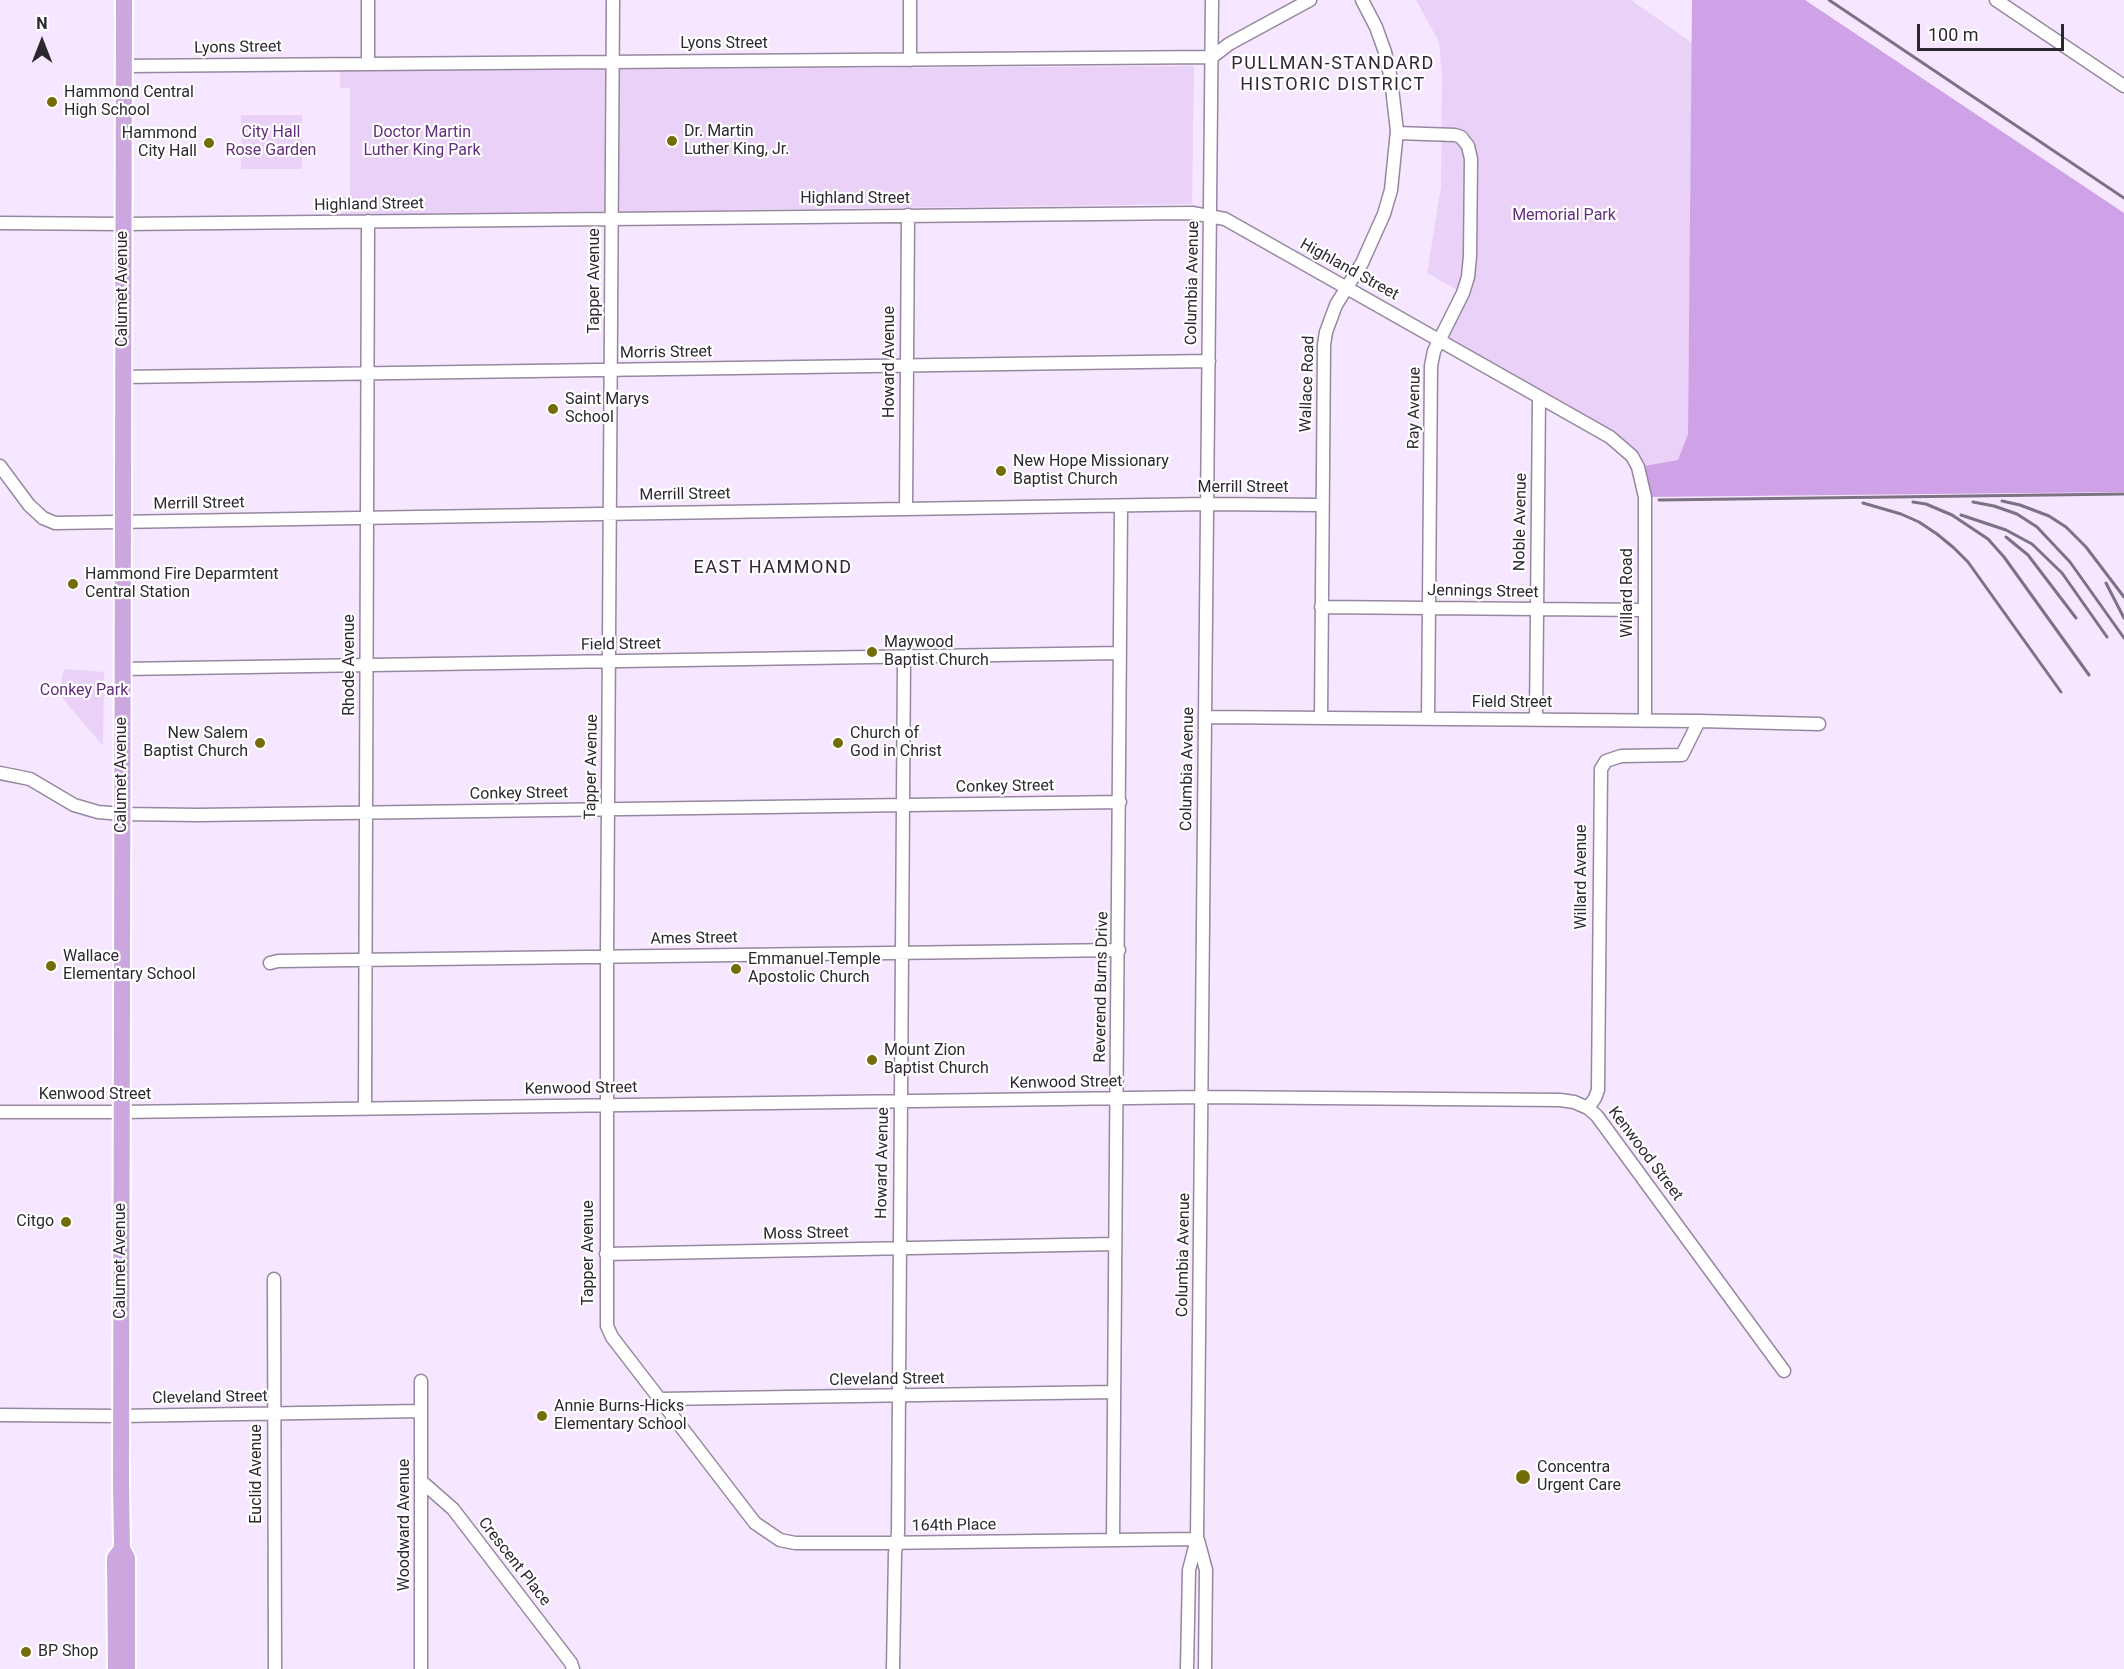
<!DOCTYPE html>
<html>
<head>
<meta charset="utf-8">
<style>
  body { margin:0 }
  #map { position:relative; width:2124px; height:1669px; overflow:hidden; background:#f6e6ff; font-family:Roboto,sans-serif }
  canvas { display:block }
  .north { position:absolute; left:12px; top:12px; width:60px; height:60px; -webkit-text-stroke:4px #fff; paint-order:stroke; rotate:0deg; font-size:16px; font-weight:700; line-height:24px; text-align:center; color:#2d2730 }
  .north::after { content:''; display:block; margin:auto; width:21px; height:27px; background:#2d2730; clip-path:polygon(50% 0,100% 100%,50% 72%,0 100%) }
  .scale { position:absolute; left:1917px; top:24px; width:147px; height:27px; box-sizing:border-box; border:3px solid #2d2730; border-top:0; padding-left:8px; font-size:18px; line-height:21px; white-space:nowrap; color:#2d2730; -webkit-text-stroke:4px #fff; paint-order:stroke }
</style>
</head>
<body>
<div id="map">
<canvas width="2124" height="1669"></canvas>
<div class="north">N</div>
<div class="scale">100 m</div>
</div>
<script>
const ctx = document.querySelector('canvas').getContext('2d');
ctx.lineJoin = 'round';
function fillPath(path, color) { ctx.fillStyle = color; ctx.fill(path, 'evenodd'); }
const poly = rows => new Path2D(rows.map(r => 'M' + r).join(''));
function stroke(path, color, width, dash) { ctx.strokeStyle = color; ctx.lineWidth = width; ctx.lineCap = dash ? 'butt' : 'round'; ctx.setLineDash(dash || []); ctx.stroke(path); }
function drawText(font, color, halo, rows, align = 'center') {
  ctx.font = font + ' Roboto,sans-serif'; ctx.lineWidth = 4.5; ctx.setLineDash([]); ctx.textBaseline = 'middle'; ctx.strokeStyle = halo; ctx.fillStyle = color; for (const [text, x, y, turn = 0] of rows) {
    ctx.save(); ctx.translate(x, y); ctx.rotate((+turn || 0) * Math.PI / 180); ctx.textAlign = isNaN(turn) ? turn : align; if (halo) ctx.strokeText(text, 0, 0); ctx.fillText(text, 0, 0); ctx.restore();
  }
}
fillPath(poly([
  [1416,0,1631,0,1692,43,1688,434,1678,460,1638,467,1632,456,1439,341,1463,293,1427,273,1441,187,1442,75,1439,42],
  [1194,66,1192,204,341,215,341,197,350,196,350,88,340,88,340,71],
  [241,115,302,115,302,169,241,169],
  [64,669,104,672,103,746,59,694]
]), '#ead1f8');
fillPath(poly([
  [1692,0,1805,0,2124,213,2124,492,1645,497,1638,467,1678,460,1688,434]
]), '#cfa2e7');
const minor = poly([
  [613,0,607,957,607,1326,612,1337,755,1523,780,1540,795,1543,877,1543,1197,1539],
  [1996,0,2124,86],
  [910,60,910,0],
  [368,63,368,0],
  [124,66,1212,57,1229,44,1310,0],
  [1397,133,1455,135,1461,137,1468,146,1471,159,1470,256,1468,277,1463,293,1434,351,1431,366,1428,719],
  [0,223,123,224,1192,213,1225,219,1610,437,1632,456,1638,467,1645,497,1645,721],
  [123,377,1209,361],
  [0,466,29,505,43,518,55,523,1207,504,1322,505],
  [906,509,908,215],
  [1321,607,1644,610],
  [122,669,1120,653],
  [1205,717,1699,721,1819,724],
  [1321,718,1324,345,1326,332,1336,305,1362,263,1384,214,1391,190,1397,131,1391,79,1385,52,1376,27,1362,0],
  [1536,719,1539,397],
  [0,773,30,779,74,805,98,812,122,814,198,815,1120,802],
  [270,963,278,961,1119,950],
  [1588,1108,1595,1098,1598,1090,1601,769,1606,761,1621,756,1682,755,1699,721],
  [365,1109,368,221],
  [0,1112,121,1112,1202,1097,1560,1100,1574,1102,1588,1108,1597,1116,1784,1371],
  [606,1254,1115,1244],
  [274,1279,275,1669],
  [421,1381,421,1669],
  [660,1399,1114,1392],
  [0,1415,121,1416,421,1411],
  [421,1481,453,1509,571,1663,573,1669],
  [1113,1540,1121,506],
  [1198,1540,1206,1570,1205,1669],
  [893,1669,895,1553,898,1533,904,657],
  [1187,1669,1189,1570,1197,1539,1212,0]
]);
const major = poly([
  [124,0,121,1483,122,1549,127,1558,127,1669],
  [116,1669,115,1558,122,1549]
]);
stroke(minor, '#96889e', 15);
stroke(major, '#fff', 20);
stroke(minor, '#fff', 12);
stroke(major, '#cca6df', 16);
stroke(poly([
  [1829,0,2124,198],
  [1659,500,2124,494],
  [2002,501,2020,505,2049,516,2066,527,2086,547,2124,597],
  [1913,502,1926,504,1952,515,1988,539,2004,557,2089,675],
  [1973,502,1994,506,2017,514,2037,527,2070,562,2124,638],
  [1863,503,1901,514,1919,522,1937,534,1954,548,1968,562,2061,692],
  [1961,515,2006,530,2032,544,2062,573,2107,637],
  [2006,537,2028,555,2076,618],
  [2106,583,2124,618]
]), '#7c7281', 3);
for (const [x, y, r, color] of [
  [52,102,6,"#746c07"],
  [672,141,6,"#746c07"],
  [209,143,6,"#746c07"],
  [553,409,6,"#746c07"],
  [1001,471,6,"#746c07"],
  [73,584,6,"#746c07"],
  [872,652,6,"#746c07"],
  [260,743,6,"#746c07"],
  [838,743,6,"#746c07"],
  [51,966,6,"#746c07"],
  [736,969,6,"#746c07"],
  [872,1060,6,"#746c07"],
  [66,1222,6,"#746c07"],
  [542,1416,6,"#746c07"],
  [1523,1477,8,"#746c07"],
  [26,1652,6,"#746c07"]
]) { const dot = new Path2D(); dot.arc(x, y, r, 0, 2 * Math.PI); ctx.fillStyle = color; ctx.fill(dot); stroke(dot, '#fff', 2); }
drawText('16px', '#2d2730', '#fff', [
  ["Lyons Street",724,44],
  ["Lyons Street",238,48,-1],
  ["Highland Street",855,199],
  ["Highland Street",369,205,-1],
  ["Highland Street",1349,270,29],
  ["Tapper Avenue",595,281,-90],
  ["Columbia Avenue",1193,283,-89],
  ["Calumet Avenue",123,289,-90],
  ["Morris Street",666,353,-1],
  ["Howard Avenue",890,362,-90],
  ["Wallace Road",1308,384,-88],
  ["Ray Avenue",1415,408,-89],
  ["Merrill Street",1243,488],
  ["Merrill Street",685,495,-1],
  ["Merrill Street",199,504,-1],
  ["Noble Avenue",1521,522,-89],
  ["Jennings Street",1483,592,1],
  ["Willard Road",1628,593,-90],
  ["Field Street",621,645,-1],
  ["Rhode Avenue",350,665,-90],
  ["Field Street",1512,703],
  ["Tapper Avenue",592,767,-89],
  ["Columbia Avenue",1188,769,-89],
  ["Calumet Avenue",122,775,-90],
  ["Conkey Street",1005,787,-1],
  ["Conkey Street",519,794,-1],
  ["Willard Avenue",1582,877,-90],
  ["Ames Street",694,939,-1],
  ["Reverend Burns Drive",1102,987,-89],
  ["Kenwood Street",1066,1083,-1],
  ["Kenwood Street",581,1089,-1],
  ["Kenwood Street",95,1095],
  ["Kenwood Street",1645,1154,53],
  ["Howard Avenue",883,1163,-89],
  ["Moss Street",806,1234,-1],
  ["Tapper Avenue",589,1253,-90],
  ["Columbia Avenue",1184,1255,-89],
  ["Calumet Avenue",121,1261,-90],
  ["Cleveland Street",887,1380,-1],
  ["Cleveland Street",210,1398,-1],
  ["Euclid Avenue",257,1474,-90],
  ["Woodward Avenue",405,1525,-90],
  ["164th Place",954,1526,-1],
  ["Crescent Place",514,1562,52]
]);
drawText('16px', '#2d2730', '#fff', [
  ["Hammond Central",64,93],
  ["High School",64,111],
  ["Dr. Martin",684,132],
  ["Luther King, Jr.",684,150],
  ["Hammond",197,134,"right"],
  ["City Hall",197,152,"right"],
  ["Saint Marys",565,400],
  ["School",565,418],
  ["New Hope Missionary",1013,462],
  ["Baptist Church",1013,480],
  ["Hammond Fire Deparmtent",85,575],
  ["Central Station",85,593],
  ["Maywood",884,643],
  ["Baptist Church",884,661],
  ["New Salem",248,734,"right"],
  ["Baptist Church",248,752,"right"],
  ["Church of",850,734],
  ["God in Christ",850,752],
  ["Wallace",63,957],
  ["Elementary School",63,975],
  ["Emmanuel Temple",748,960],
  ["Apostolic Church",748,978],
  ["Mount Zion",884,1051],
  ["Baptist Church",884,1069],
  ["Citgo",54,1222,"right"],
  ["Annie Burns-Hicks",554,1407],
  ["Elementary School",554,1425],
  ["Concentra",1537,1468],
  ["Urgent Care",1537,1486],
  ["BP Shop",38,1652]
], 'left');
drawText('16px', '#642d7d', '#fff', [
  ["City Hall",271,133],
  ["Rose Garden",271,151],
  ["Doctor Martin",422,133],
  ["Luther King Park",422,151],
  ["Memorial Park",1564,216],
  ["Conkey Park",84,691]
]);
ctx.letterSpacing = '1.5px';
drawText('18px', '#322638', '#fff', [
  ["PULLMAN-STANDARD",1333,64],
  ["HISTORIC DISTRICT",1333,85],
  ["EAST HAMMOND",773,568]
]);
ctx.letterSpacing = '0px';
</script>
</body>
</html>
